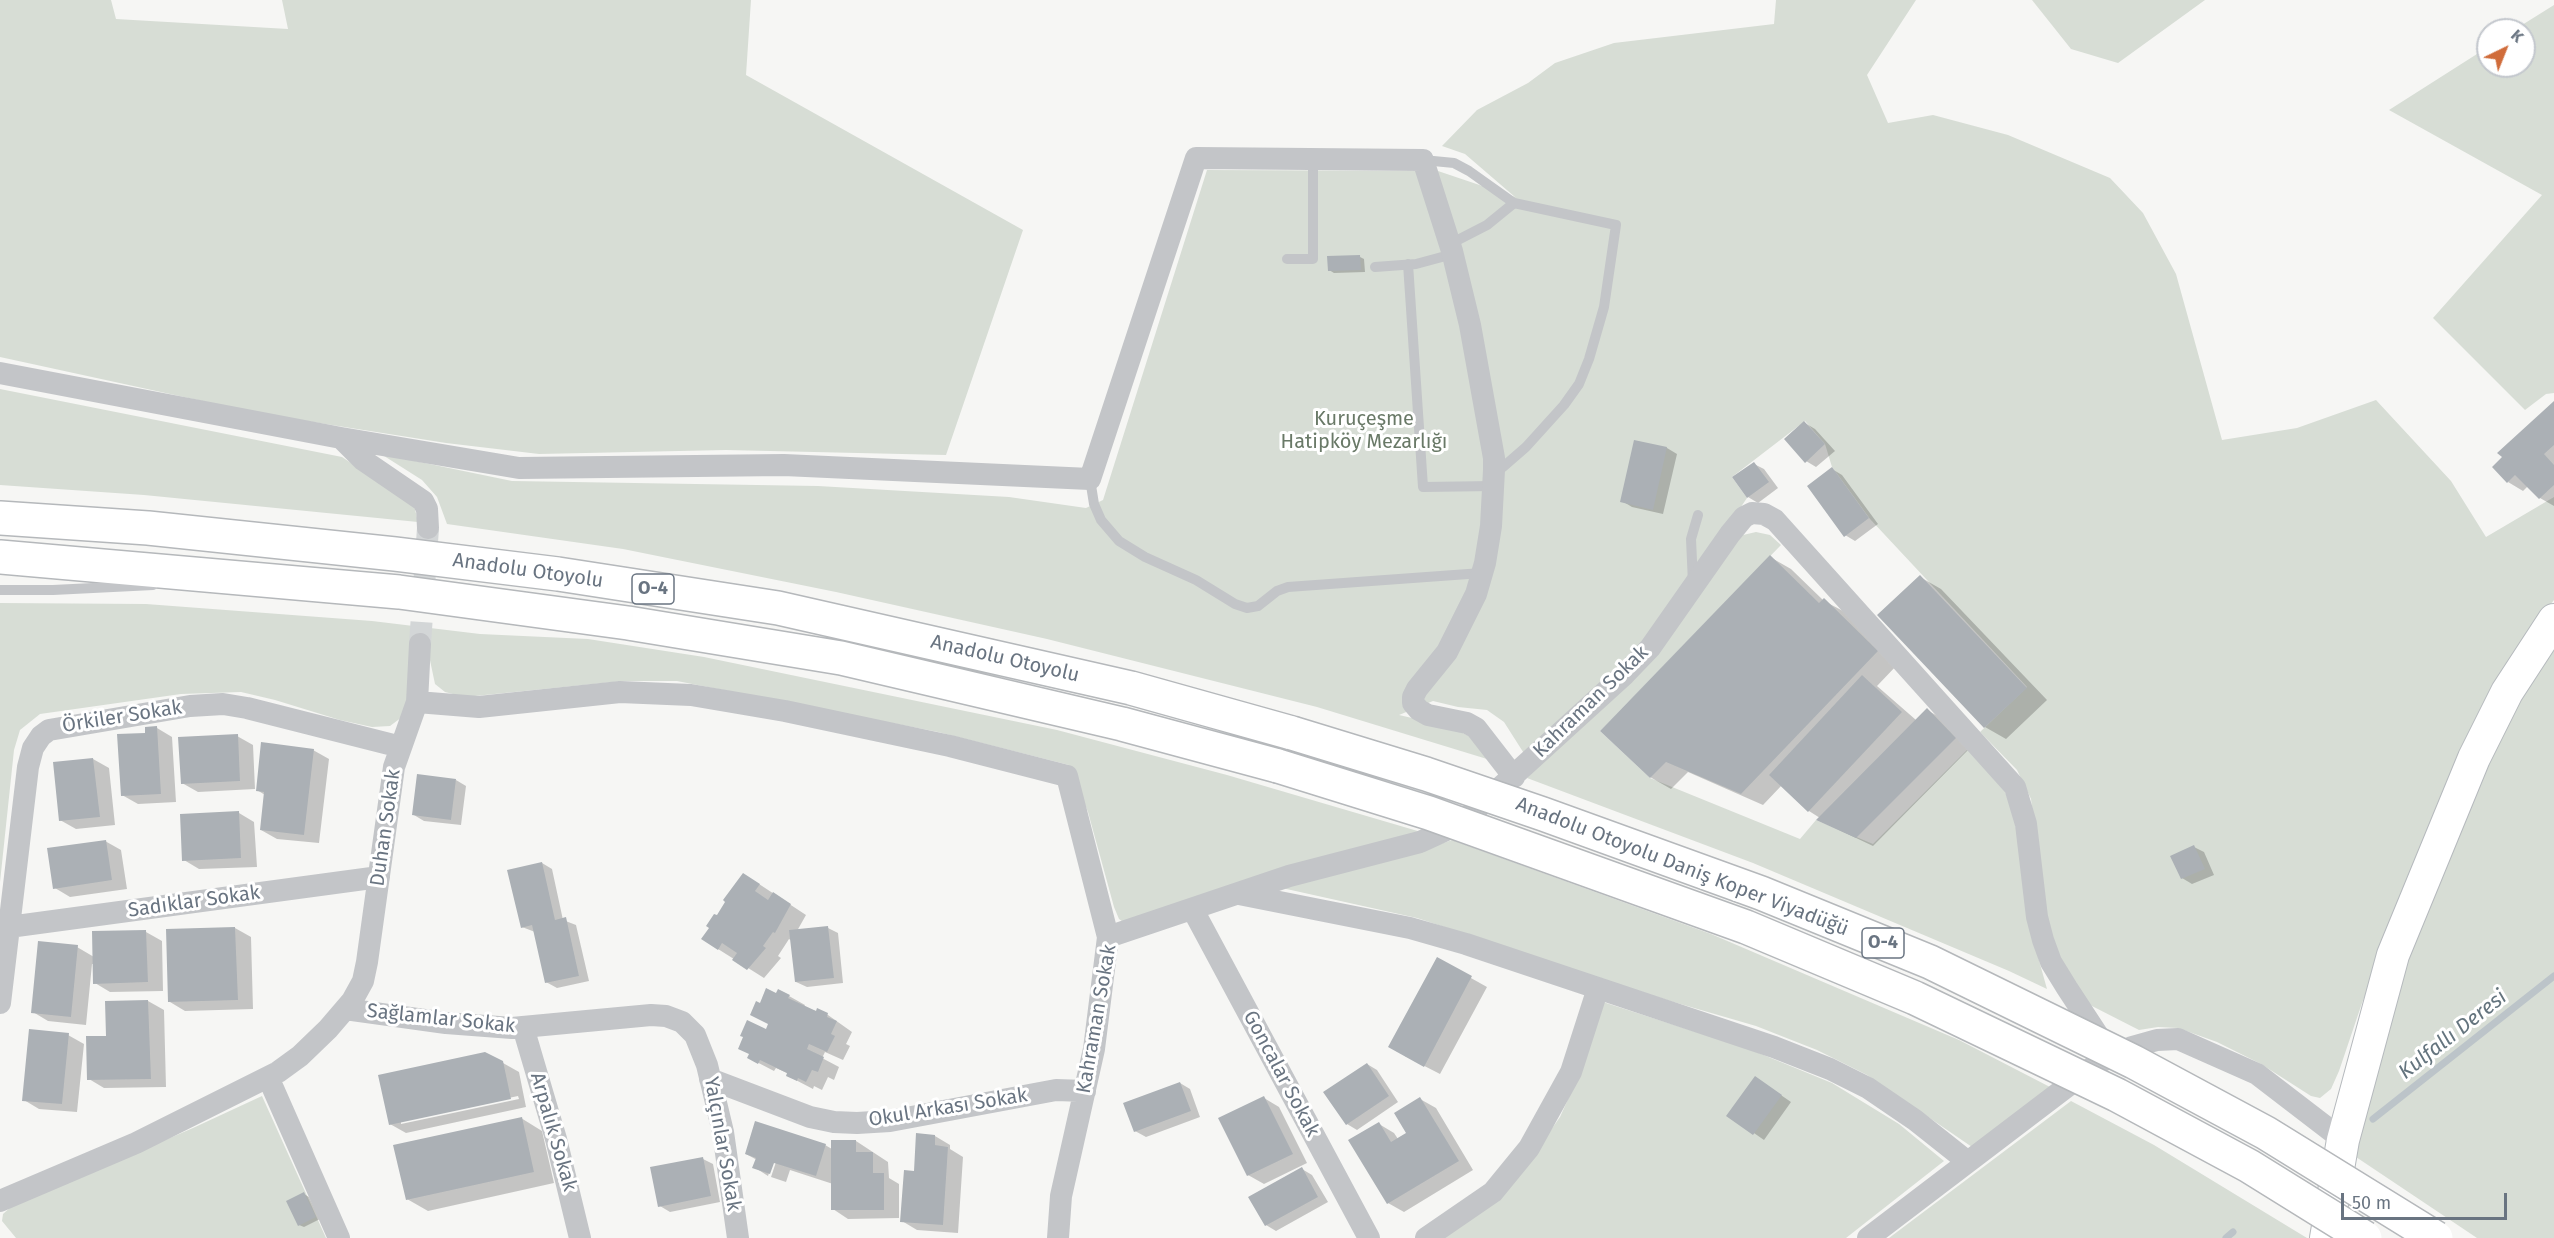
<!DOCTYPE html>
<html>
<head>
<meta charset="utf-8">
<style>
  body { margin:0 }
  #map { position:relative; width:2554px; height:1238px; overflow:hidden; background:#f6f6f4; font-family:"Fira Sans",sans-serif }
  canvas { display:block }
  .north { position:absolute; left:2476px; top:18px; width:60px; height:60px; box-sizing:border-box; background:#fff; border:2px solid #c3c7cd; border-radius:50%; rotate:43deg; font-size:16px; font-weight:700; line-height:24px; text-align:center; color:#697481 }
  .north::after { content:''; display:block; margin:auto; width:21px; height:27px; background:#d06c3a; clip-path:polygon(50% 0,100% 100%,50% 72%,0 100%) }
  .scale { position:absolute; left:2341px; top:1193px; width:166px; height:27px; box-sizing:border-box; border:3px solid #697481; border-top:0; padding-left:8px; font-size:18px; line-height:21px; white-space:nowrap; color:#697481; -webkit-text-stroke:4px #fff; paint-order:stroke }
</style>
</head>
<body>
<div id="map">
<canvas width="2554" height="1238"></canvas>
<div class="north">K</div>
<div class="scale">50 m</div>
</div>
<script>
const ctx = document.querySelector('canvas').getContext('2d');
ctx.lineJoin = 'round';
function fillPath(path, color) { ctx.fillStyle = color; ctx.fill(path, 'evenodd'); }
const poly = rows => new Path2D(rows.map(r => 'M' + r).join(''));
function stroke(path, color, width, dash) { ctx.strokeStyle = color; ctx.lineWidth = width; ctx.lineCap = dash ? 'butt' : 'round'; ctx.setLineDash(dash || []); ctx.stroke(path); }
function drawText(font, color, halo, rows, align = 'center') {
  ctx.font = font + ' "Fira Sans",sans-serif'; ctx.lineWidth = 6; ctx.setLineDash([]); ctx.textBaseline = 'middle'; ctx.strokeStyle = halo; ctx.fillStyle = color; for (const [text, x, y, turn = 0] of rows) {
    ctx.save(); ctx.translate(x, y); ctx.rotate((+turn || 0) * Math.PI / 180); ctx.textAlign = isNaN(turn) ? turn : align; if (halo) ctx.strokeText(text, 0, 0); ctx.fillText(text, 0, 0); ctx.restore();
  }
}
fillPath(poly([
  [0,0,111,0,116,19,288,29,282,0,751,0,746,75,1023,230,946,455,726,450,539,454,446,443,262,414,0,357],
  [1776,0,1916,0,1867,75,1888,123,1933,115,2008,135,2110,178,2143,213,2176,274,2222,440,2297,428,2376,400,2451,481,2486,537,2554,497,2554,600,2543,614,2427,838,2362,1003,2339,1071,2331,1089,2320,1098,2311,1096,2261,1064,2217,1042,2178,1028,2158,1027,2139,1030,2090,1005,2064,967,2047,928,2031,799,2017,770,1980,732,2027,687,1870,519,1832,467,1825,444,1805,421,1732,477,1747,498,1681,595,1638,651,1525,755,1504,722,1487,710,1458,707,1433,701,1399,715,1451,727,1469,736,1487,759,1317,707,1047,639,836,592,623,549,447,524,437,497,422,480,381,454,512,481,818,486,1009,497,1086,508,1103,500,1207,170,1438,171,1515,197,1465,154,1442,146,1477,110,1528,83,1555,63,1614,43,1774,24],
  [2032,0,2205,0,2118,63,2071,49],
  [2554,5,2554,393,2546,394,2525,410,2433,318,2542,195,2389,110,2488,47,2488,66,2524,66,2524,30,2514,30],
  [0,389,342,457,414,505,418,522,144,495,0,485],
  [1756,532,1770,535,1781,545,1600,731,1650,778,1800,839,1816,820,1873,844,1968,749,2004,789,2014,815,2033,939,2047,989,2009,971,1753,863,1527,778,1743,535],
  [0,603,146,604,372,621,480,634,588,639,704,657,1057,730,1227,775,1421,832,1126,924,1119,919,1114,907,1088,812,1069,765,938,732,677,681,623,681,465,697,445,692,435,684,427,646,402,717,390,726,372,727,340,720,275,700,241,692,181,694,40,714,20,730,14,750,0,882],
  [2554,642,2554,1238,2477,1238,2356,1157,2369,1046,2492,739],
  [1452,840,1711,934,1959,1040,2050,1087,1972,1147,1867,1075,1817,1050,1756,1026,1670,1001,1417,918,1282,888,1429,848],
  [1603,1002,1749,1049,1832,1083,1899,1124,1944,1161,1846,1238,1444,1238,1532,1157,1560,1117,1579,1075],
  [262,1096,326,1238,16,1238,2,1221,3,1214,12,1206,193,1128],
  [2071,1101,2154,1145,2307,1238,1889,1238]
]), '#d7ddd5');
fillPath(poly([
  [1360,257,1364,259,1365,272,1334,273,1329,270],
  [2554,403,2554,506,2540,498,2528,486,2523,491,2508,482],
  [1805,423,1815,429,1835,451,1816,467,1806,461],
  [1635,441,1667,448,1677,454,1663,514,1632,507,1622,501],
  [1754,464,1764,469,1778,488,1758,503,1748,497],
  [1832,469,1842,475,1878,524,1855,541,1845,535],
  [1770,557,1791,569,1824,601,1845,612,1898,664,1877,686,1916,720,1927,710,1943,719,1970,748,1873,846,1818,820,1820,818,1809,811,1782,785,1763,805,1688,772,1671,789,1650,777],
  [1920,577,1941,589,2047,700,2006,739,1985,727,1879,615],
  [157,728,172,737,176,802,138,804,122,795,147,734],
  [237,736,253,745,255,789,198,792,182,783],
  [313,750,329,759,319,843,277,839,261,830,265,795,257,790],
  [93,759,109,768,115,825,76,829,60,820],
  [456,780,466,786,461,825,424,821,414,815],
  [239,813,254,822,257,867,199,869,184,860],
  [105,841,121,850,127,889,70,897,55,888],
  [2194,847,2204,852,2214,875,2192,884,2182,878],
  [542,863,552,869,563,920,576,925,589,981,557,988,546,982,535,932,522,927],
  [759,884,806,915,797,931,828,928,838,933,843,983,807,987,796,982,792,941,789,939,778,956,781,958,764,978,718,949,717,917],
  [235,928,251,937,253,1009,185,1011,170,1002],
  [146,932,162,941,163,991,110,992,95,983,94,964,92,964,86,1025,48,1021,33,1012,77,947,94,957],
  [1437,959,1487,987,1440,1074,1405,1056],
  [777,995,789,996,805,1005,804,1007,828,1015,852,1032,846,1044,850,1046,843,1060,825,1052,822,1058,839,1067,834,1080,828,1077,822,1090,814,1086,813,1089,788,1076,789,1074,776,1068,774,1071,749,1058,770,1024,760,1005],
  [148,1001,164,1010,166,1087,104,1088,89,1079],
  [68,1035,84,1044,77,1112,39,1109,24,1100],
  [503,1063,519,1072,526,1107,406,1133,390,1124],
  [518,1096,519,1099,401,1124,401,1121],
  [1367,1064,1377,1070,1398,1102,1357,1130,1347,1124],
  [1756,1078,1791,1102,1764,1140,1728,1115],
  [1180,1083,1190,1089,1200,1117,1146,1137,1135,1131],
  [1264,1098,1279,1107,1307,1163,1264,1184,1248,1175],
  [1420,1099,1436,1108,1473,1170,1404,1212,1388,1203,1379,1124,1394,1133,1398,1139,1408,1134],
  [521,1118,542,1131,554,1183,428,1211,407,1199],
  [935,1136,950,1145,950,1149,963,1157,958,1233,917,1230,902,1221,915,1172],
  [856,1141,888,1162,889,1178,899,1184,899,1218,848,1219,833,1209,833,1184,790,1170,786,1182,771,1177,778,1156,775,1155,768,1176,754,1167,757,1160,746,1154,825,1145,832,1149],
  [703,1159,713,1164,720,1202,670,1212,660,1206],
  [1302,1169,1312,1175,1328,1202,1276,1231,1266,1225],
  [304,1194,309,1197,320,1219,304,1227,299,1225]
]), '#0003');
stroke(poly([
  [2373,1119,2554,976],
  [2226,1238,2233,1232]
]), '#bcc4c9', 7);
fillPath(poly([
  [1360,255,1361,270,1328,271,1327,256],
  [2554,401,2554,445,2544,454,2554,465,2554,485,2539,499,2515,475,2507,483,2492,467,2502,457,2497,453],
  [1804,421,1825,444,1805,463,1784,439],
  [1634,440,1667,447,1653,510,1620,502],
  [1754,462,1769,482,1747,498,1732,477],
  [1832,467,1869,518,1844,537,1807,486],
  [1770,555,1819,603,1824,598,1878,651,1741,794,1666,762,1650,778,1600,731],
  [1920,575,2027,688,1984,728,1877,615],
  [1862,675,1902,712,1808,812,1769,775],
  [1927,708,1956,738,1856,838,1816,820],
  [157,726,161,794,121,796,117,734,145,733,145,727],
  [238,734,240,781,181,784,178,737],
  [261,742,314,749,304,835,260,830,264,792,256,791],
  [93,758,100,817,59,821,53,762],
  [417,774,456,779,451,820,412,815],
  [239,811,241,858,182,861,180,814],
  [106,840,112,880,53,889,47,848],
  [2194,845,2205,869,2181,879,2170,856],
  [542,862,555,920,566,917,579,976,545,983,532,925,521,928,507,870],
  [743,873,760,884,755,891,768,900,773,892,791,904,775,933,773,932,763,946,766,948,747,970,732,960,737,953,722,943,718,950,701,939,709,928,706,926,714,914,717,915,725,902,723,900],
  [828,926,834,978,795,982,789,930],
  [235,927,238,1000,168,1002,166,929],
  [146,930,148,982,93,984,92,931],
  [38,941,78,945,71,1017,31,1013],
  [1437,957,1472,976,1424,1067,1388,1047],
  [766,988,776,993,778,989,790,995,788,998,816,1011,817,1008,828,1013,827,1017,837,1021,831,1034,835,1036,827,1052,809,1044,807,1049,824,1057,818,1072,812,1070,806,1082,798,1078,797,1081,786,1076,787,1073,760,1060,758,1064,747,1058,749,1054,738,1049,743,1037,740,1036,747,1020,766,1029,768,1024,750,1015,756,1001,760,1003],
  [148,1000,151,1079,87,1080,86,1036,106,1036,105,1001],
  [29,1029,69,1033,62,1104,22,1101],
  [485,1052,503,1061,511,1099,389,1125,378,1075],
  [1367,1063,1389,1096,1346,1125,1323,1092],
  [1755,1076,1782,1095,1753,1135,1726,1116],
  [1180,1082,1191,1111,1134,1132,1123,1103],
  [1264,1096,1293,1154,1247,1176,1218,1118],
  [1420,1097,1459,1161,1387,1204,1348,1140,1379,1122,1391,1142,1406,1133,1394,1113],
  [522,1117,534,1172,406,1200,393,1145],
  [755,1121,826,1144,816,1176,774,1163,770,1174,752,1168,756,1158,745,1154],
  [916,1133,935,1135,935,1145,948,1147,943,1225,900,1222,904,1170,914,1171],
  [831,1140,856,1140,856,1152,873,1152,873,1173,884,1173,884,1210,831,1210],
  [703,1157,711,1196,658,1207,650,1167],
  [1302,1167,1318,1197,1265,1226,1248,1197],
  [304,1192,316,1217,298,1226,286,1201]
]), '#abb0b5');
stroke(poly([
  [420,644,428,528]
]), '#d3d6d7', 22, [22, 11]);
const secondary = poly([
  [2326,1238,2343,1140,2393,955,2474,758,2507,692,2554,620]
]);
const highway = poly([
  [0,518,148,528,395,554,558,574,778,608,1131,688,1292,733],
  [0,557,399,592,628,623,841,658,1122,724,1278,766]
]);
stroke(secondary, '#b5b9bd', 34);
stroke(highway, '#b5b8bb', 36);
stroke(poly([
  [1423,160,1454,163,1469,171,1514,203,1616,225,1604,307,1589,359,1579,384,1564,405,1526,447,1503,467,1494,469],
  [1450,244,1487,225,1514,203],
  [1287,259,1313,259,1313,159],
  [1408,264,1423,487,1494,486],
  [1375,267,1416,264,1453,254],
  [1090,479,1094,504,1101,520,1119,541,1145,557,1196,580,1235,604,1247,608,1258,606,1277,591,1288,587,1482,573],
  [1693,583,1691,539,1698,515],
  [0,590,53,590,153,585]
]), '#c3c5c8', 10);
stroke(poly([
  [0,373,341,438,519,468,784,465,1090,479,1196,158,1423,160,1452,251,1470,325,1494,458,1494,470,1491,526,1485,563,1476,594,1447,652,1417,689,1413,697,1413,703,1419,710,1428,715,1467,723,1476,728,1514,777],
  [341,438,363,460,423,501,427,509,428,528],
  [417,702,479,707,620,692,691,695,785,711,950,746,1067,776,1108,937],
  [1239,894,1410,928,1466,944,1774,1047,1830,1069,1868,1088,1915,1120,1968,1162],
  [1193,910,1369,1238],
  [9,927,379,877],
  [0,1003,28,767,33,748,41,736,49,730,190,706,223,704,247,708,401,747],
  [345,1009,446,1023,512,1028,651,1015,666,1016,682,1022,695,1035,707,1065,723,1132,738,1238],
  [523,1027,556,1139,580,1238],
  [268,1077,339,1238],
  [710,1079,810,1117,834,1122,857,1123,890,1121,1056,1090,1085,1091],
  [0,1201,136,1143,278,1072,300,1056,328,1029,352,1001,363,981,367,962,394,767,417,702,420,644],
  [1058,1238,1061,1196,1094,1049,1108,937,1289,876,1420,842,1444,831,1469,816,1625,674,1650,648,1730,534,1744,517,1752,513,1764,514,1775,520,2015,787,2026,824,2037,917,2043,940,2051,962,2067,988,2105,1046],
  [1426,1238,1493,1192,1529,1148,1571,1072,1598,988],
  [1868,1238,2098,1063,2132,1047,2157,1040,2178,1039,2257,1074,2343,1140]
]), '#c3c5c8', 22);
stroke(secondary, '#fff', 32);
stroke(highway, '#fff', 33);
const highwayBridge = poly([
  [1292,733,1426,774,1543,814,1761,893,1930,962,2134,1062,2266,1133,2436,1238],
  [1278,766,1429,813,1746,927,1915,998,2117,1095,2249,1166,2365,1238]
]);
stroke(highwayBridge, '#b5b8bb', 36, []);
stroke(highwayBridge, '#fff', 33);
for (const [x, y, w] of [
  [653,589,42],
  [1883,943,42]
]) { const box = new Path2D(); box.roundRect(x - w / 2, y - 15, w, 30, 4.5); ctx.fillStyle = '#fff'; ctx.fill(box); stroke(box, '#697481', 1.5); }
drawText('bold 18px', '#697481', null, [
  ["O-4",653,589],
  ["O-4",1883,943]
]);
drawText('20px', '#697967', '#fff', [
  ["Kuruçeşme",1364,419],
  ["Hatipköy Mezarlığı",1364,442]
]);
drawText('20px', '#697481', '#fff', [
  ["Anadolu Otoyolu",528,571,8],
  ["Anadolu Otoyolu",1005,659,13],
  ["Kahraman Sokak",1591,702,-44],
  ["Örkiler Sokak",122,717,-9],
  ["Duhan Sokak",386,828,-82],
  ["Anadolu Otoyolu Daniş Koper Viyadüğü",1682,867,21],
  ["Sadıklar Sokak",194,902,-8],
  ["Sağlamlar Sokak",441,1019,6],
  ["Kahraman Sokak",1097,1019,-80],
  ["Goncalar Sokak",1281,1074,62],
  ["Okul Arkası Sokak",948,1108,-9],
  ["Arpalık Sokak",553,1132,74],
  ["Yalçınlar Sokak",722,1144,80]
]);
drawText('italic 21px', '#64747e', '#fff', [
  ["Kulfallı Deresi",2453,1035,-38]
]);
</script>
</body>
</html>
